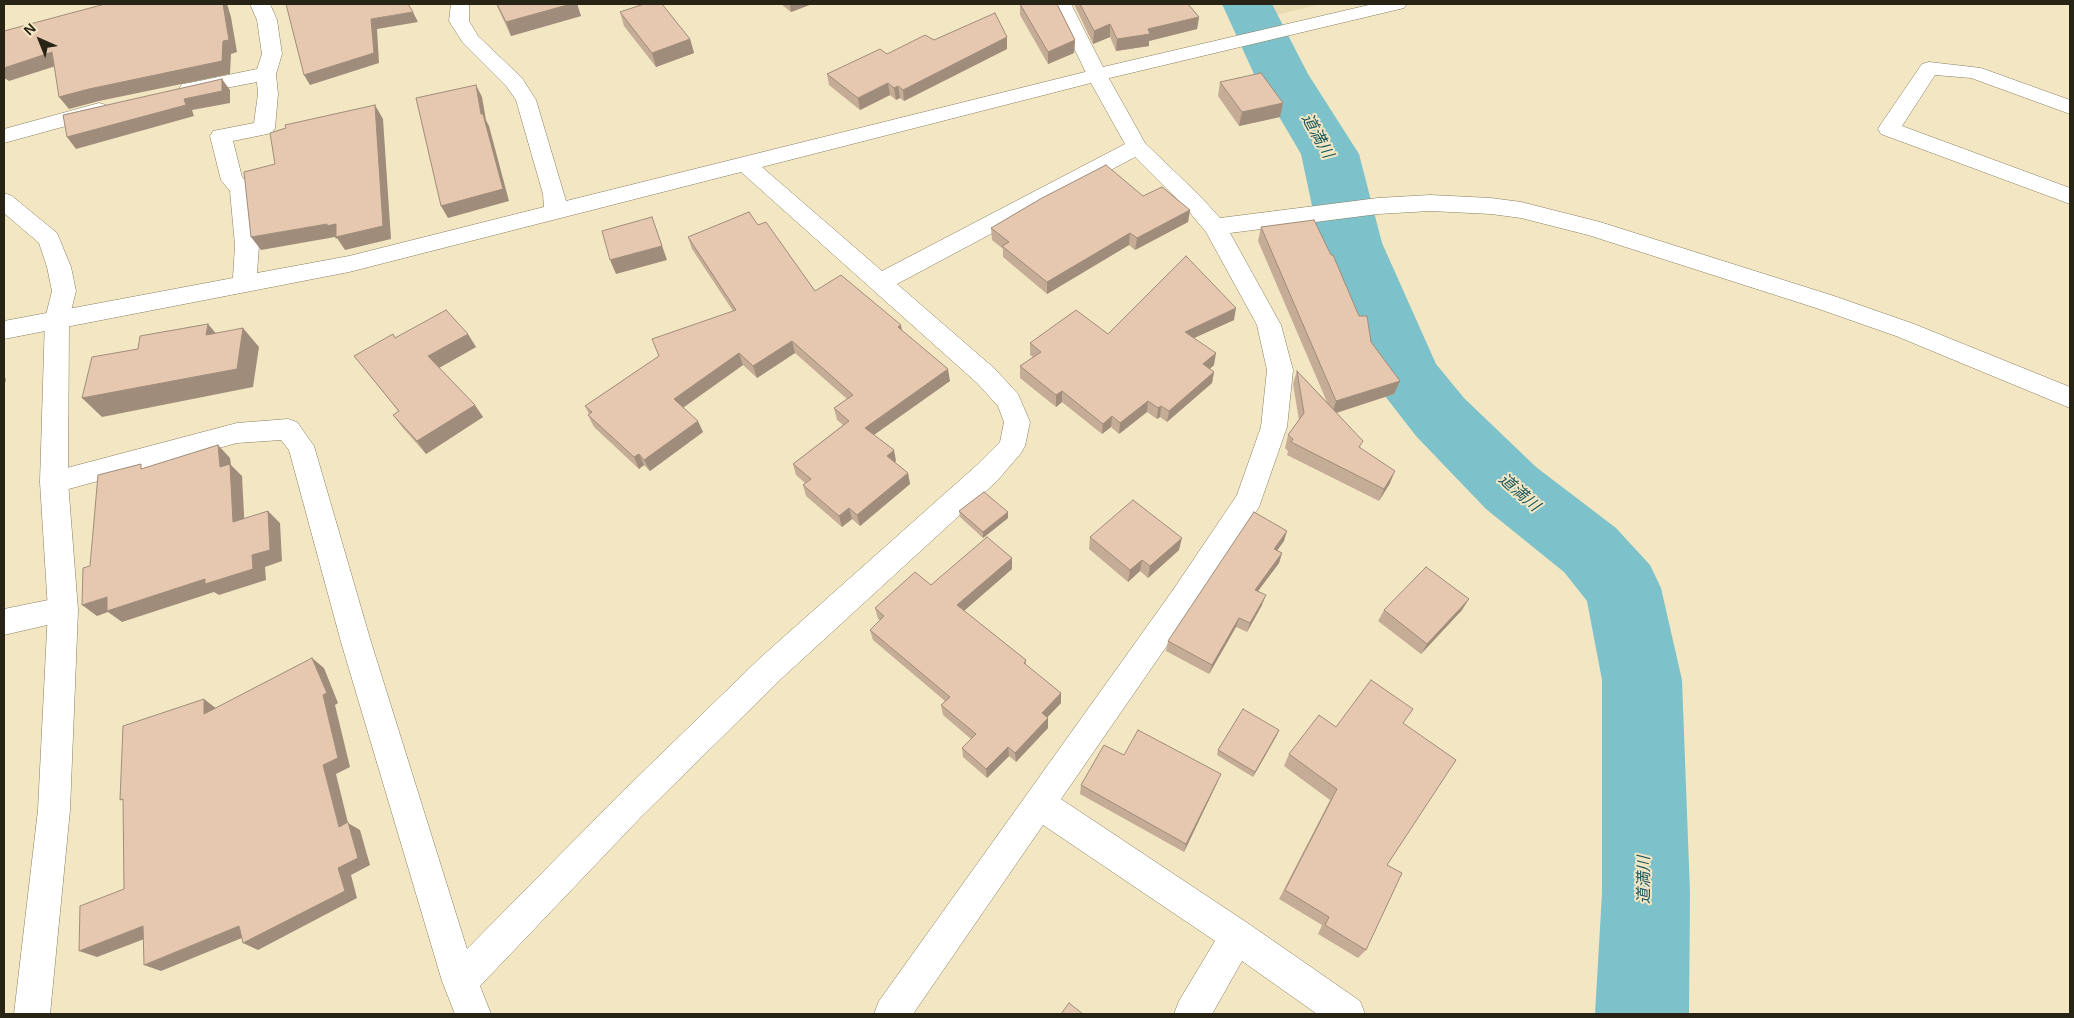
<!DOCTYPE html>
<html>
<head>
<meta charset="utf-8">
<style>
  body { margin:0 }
  #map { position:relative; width:2074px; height:1018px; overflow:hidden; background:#f2e6c3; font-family:Arial,sans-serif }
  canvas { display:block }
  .frame { position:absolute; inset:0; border:5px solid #272315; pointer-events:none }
  .north { position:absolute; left:15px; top:15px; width:50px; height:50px; -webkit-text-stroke:4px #f2e6c3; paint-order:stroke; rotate:316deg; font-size:14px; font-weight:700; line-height:20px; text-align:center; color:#272315 }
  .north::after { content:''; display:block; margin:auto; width:18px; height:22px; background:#272315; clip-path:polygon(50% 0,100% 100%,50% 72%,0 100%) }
</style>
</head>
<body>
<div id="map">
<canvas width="2074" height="1018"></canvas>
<div class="frame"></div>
<div class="north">N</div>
</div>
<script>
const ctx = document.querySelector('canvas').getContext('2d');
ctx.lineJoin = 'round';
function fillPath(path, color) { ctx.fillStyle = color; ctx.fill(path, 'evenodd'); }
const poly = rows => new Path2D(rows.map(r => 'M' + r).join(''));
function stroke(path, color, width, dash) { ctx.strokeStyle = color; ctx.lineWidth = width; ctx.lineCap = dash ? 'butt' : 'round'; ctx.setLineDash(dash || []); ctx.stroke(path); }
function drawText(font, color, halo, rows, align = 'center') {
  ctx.font = font + ' Arial,"Noto Sans JP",sans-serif'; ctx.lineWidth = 4; ctx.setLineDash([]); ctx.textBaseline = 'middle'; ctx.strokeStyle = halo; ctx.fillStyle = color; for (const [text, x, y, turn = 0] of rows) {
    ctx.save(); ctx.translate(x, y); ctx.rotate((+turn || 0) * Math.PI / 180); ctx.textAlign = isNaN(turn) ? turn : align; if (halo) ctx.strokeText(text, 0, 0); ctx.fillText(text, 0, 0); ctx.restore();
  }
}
fillPath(poly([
  [1260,4,1321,4,1268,17]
]), '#e9dbb1');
fillPath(poly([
  [1222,4,1272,4,1308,74,1359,154,1382,243,1436,364,1464,398,1536,467,1616,528,1650,565,1661,588,1682,680,1690,893,1689,1014,1595,1014,1602,893,1602,680,1587,601,1564,572,1486,509,1416,436,1385,396,1376,378,1320,243,1301,154,1254,74,1222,4]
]), '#7dc2ca');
const street = poly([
  [250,4,270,4,277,20,282,54,276,74,278,94,275,128,272,133,233,141,242,177,252,188,259,245,257,273,349,256,544,207,543,194,516,100,507,87,463,43,449,21,451,4,469,4,469,21,478,36,522,78,536,100,566,201,1097,69,1104,71,1107,75,1145,143,1202,198,1220,218,1378,198,1430,195,1491,198,1521,202,1600,222,1834,296,1914,324,2070,387,2070,408,1896,336,1816,308,1588,235,1521,218,1491,214,1430,211,1378,214,1230,233,1281,325,1293,370,1287,427,1259,507,1193,608,1061,799,1249,924,1360,1001,1365,1014,1317,1014,1242,961,1212,1014,1174,1014,1179,1001,1215,941,1043,825,913,1014,874,1014,879,1001,1173,590,1237,495,1261,427,1267,370,1257,325,1206,232,1186,208,1135,157,897,284,995,369,1018,394,1030,422,1025,446,1021,453,997,481,782,678,641,817,480,986,491,1014,455,1014,442,981,341,642,289,450,281,440,237,443,54,493,44,490,40,482,44,474,237,423,288,419,297,422,314,446,371,642,467,949,619,795,760,658,977,465,1000,442,1004,422,998,406,977,383,741,172,349,272,4,339,4,321,233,278,235,245,230,191,221,180,210,136,213,131,254,123,258,94,257,82,189,95,182,94,179,89,182,84,189,83,257,69,262,54,257,20,250,4],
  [1091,83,1125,144,882,271,762,167,1091,83],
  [1929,62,1981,68,2070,100,2070,114,1971,78,1935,75,1902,126,2070,188,2070,204,1881,134,1878,129,1881,124,1922,64,1929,62],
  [99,103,106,105,110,110,106,115,4,143,4,129,99,103],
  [63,597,73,601,78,610,73,619,4,635,4,609,63,597]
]);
const secondary = poly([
  [1053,4,1071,4,1103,67,1373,4,1407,4,1404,8,1097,81,1090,79,1087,75,1053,4],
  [4,193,12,196,57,233,71,267,76,291,69,319,68,482,78,610,70,810,50,1014,14,1014,38,810,48,610,40,482,45,319,52,291,47,267,39,243,4,213,4,193]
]);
stroke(street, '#887e5e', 1);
stroke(secondary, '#887e5e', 1);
fillPath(street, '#fff');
fillPath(secondary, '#fff');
fillPath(poly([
  [496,4,577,4,581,16,511,36],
  [781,4,812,4,791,12],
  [1020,4,1057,4,1075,40,1074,53,1048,64,1020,15],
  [1074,4,1188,4,1199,17,1197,29,1149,41,1149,46,1116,51,1110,37,1093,44],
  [620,12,690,39,694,53,656,67,624,26],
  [1007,37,1007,49,904,101,900,98,896,100,890,95,860,110,829,85,827,74,887,54,934,40],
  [1220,82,1283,103,1280,117,1239,126,1218,96],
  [1143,196,1190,210,1188,222,1135,250,1129,245,1047,294,1003,257,1003,249,992,240,991,228],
  [758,225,815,291,902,331,950,381,874,435,896,461,895,462,908,473,910,484,860,526,852,519,842,527,806,496,803,485,805,483,796,475,793,464,843,425,837,420,834,408,847,399,795,353,757,378,743,365,683,408,703,432,650,471,644,465,639,469,594,427,588,415,589,414,585,406,659,356,733,311,692,249,688,237],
  [1261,227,1371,342,1394,394,1337,413,1361,448,1390,483,1379,501,1287,455,1288,451,1285,448,1288,435,1299,420,1293,384,1297,371,1327,402,1258,241],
  [1234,320,1194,338,1214,365,1210,369,1214,372,1212,383,1167,422,1160,417,1157,419,1147,412,1119,434,1111,427,1102,434,1062,402,1056,407,1020,378,1020,366,1033,357,1030,355,1030,343],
  [395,338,476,347,439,368,483,417,426,454,403,428,393,415,399,412,354,356],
  [959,511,1008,512,1008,518,983,538,960,517],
  [1090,537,1179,550,1148,578,1140,571,1128,582,1089,549],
  [1284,541,1277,550,1282,553,1279,563,1258,591,1262,605,1247,632,1236,627,1209,674,1166,651,1168,641],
  [1012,558,1012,569,964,611,1026,660,1026,665,1061,703,1047,717,1048,728,1016,762,1009,756,987,778,963,757,962,748,971,739,943,715,941,705,945,701,873,640,870,630,880,620,878,619,875,608,931,585],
  [1384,610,1462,610,1421,654,1378,621],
  [1403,724,1387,865,1366,950,1358,958,1318,934,1322,925,1279,899,1330,800,1284,766,1289,754,1336,727],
  [1277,735,1253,777,1217,755,1218,750],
  [1124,755,1221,774,1217,783,1184,852,1080,794,1081,785]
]), '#c5ac96');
fillPath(poly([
  [223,4,227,4,231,17,237,52,231,54,230,74,99,101,69,109,59,97],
  [571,4,577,4,581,16,511,36,506,22],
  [790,4,812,4,791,12],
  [413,12,418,22,377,29,379,63,310,85,304,75,371,19],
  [1199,17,1197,29,1149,41,1149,46,1116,51,1117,39,1148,29],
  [1110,24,1110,37,1093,44,1094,31],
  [1007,37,1007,49,904,101,903,90],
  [690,39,694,53,656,67,652,53],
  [1075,40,1074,53,1048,64,1048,52],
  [52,52,62,64,9,81,6,79,4,79,4,68],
  [222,79,230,90,230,103,192,110,194,116,76,149,67,137,184,99],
  [888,83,890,95,860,110,858,98],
  [476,85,482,97,486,120,489,126,509,201,448,218,441,206,481,114],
  [898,86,900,98,896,100,894,88],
  [1283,103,1280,117,1239,126,1242,112],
  [375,105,383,119,391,239,345,250,337,238,336,239,335,237,261,250,251,237,327,224,336,224],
  [1190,210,1188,222,1135,250,1137,238],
  [652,217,667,260,616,274,610,260],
  [1130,233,1129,245,1047,294,1047,282],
  [1236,308,1234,320,1183,343,1185,332],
  [208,324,224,343,206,335],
  [901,325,903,337,898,327],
  [243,328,259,347,253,387,102,417,82,398],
  [468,334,476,347,437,369,428,356],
  [792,341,795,353,757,378,753,366],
  [739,353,743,365,678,411,674,399],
  [1216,353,1214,365,1201,376,1203,364],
  [948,369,950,381,868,439,865,428],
  [1214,372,1212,383,1167,422,1169,411],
  [4,377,6,379,4,388],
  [1400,381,1394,394,1332,414,1336,401],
  [1062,391,1062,402,1056,407,1056,395],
  [1148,401,1147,412,1119,434,1120,423],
  [475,405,483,417,426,454,417,441],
  [1161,406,1160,417,1157,419,1158,408],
  [1112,416,1111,427,1102,434,1103,424],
  [698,421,703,432,650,471,644,460],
  [218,445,230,458,231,465,242,476,245,534,233,522,220,467],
  [894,450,896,461,889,467,887,456],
  [639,454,644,465,639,469,634,457],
  [1395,471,1390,483,1379,501,1384,489],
  [908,473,910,484,860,526,857,515],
  [849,508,852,519,842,527,839,516],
  [268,511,280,523,282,561,265,567,266,580,219,595,214,592,122,622,108,612,97,616,82,605,107,597,252,555],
  [1008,512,1008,518,983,538,983,532],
  [1287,531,1284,541,1271,559,1274,549],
  [1182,538,1179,550,1148,578,1150,566],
  [1282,553,1279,563,1252,599,1255,590],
  [1012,558,1012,569,958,616,957,605],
  [1142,560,1140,571,1128,582,1130,570],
  [1266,595,1262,605,1247,632,1250,623],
  [1469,599,1462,610,1421,654,1427,644],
  [1239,618,1236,627,1209,674,1212,665],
  [312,658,324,668,338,703,335,705,350,767,336,774,348,823,360,830,370,865,351,875,357,898,258,950,243,943,338,868,339,827,323,765,323,695],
  [1061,693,1061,703,1042,723,1042,713],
  [204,699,217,709,204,714],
  [1048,718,1048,728,1016,762,1015,753],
  [1279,730,1277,735,1253,777,1255,772],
  [1008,747,1009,756,987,778,986,769],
  [1221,774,1217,783,1184,852,1186,844],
  [143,926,160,933,97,957,79,951],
  [239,926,254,933,161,971,144,965]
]), '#a08c7a');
const building = poly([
  [105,4,223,4,229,40,223,41,222,61,89,89,59,97,52,52,4,68,4,31,105,4],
  [286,4,408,4,413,12,371,19,374,53,304,75,286,4],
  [497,4,571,4,506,22,497,4],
  [644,4,662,4,690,39,652,53,620,12,644,4],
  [1020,4,1057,4,1075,40,1048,52,1020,4],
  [1080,4,1188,4,1199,17,1148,29,1150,34,1117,39,1110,24,1094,31,1080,4],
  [995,13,1007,37,903,90,898,86,894,88,888,83,858,98,827,74,880,49,887,54,925,35,934,40,995,13],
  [1261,73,1283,103,1242,112,1220,82,1261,73],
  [222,79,222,91,184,99,186,105,67,137,63,115,222,79],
  [476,85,481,114,483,114,503,189,441,206,416,98,476,85],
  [375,105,383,226,336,237,336,224,327,226,327,224,251,237,244,172,275,164,270,133,286,128,285,125,375,105],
  [1106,165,1143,196,1162,187,1190,210,1137,238,1130,233,1047,282,1002,246,1009,242,991,228,1042,198,1106,165],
  [749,212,758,225,766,222,815,291,841,275,901,325,898,327,948,369,865,428,894,450,887,456,908,473,857,515,849,508,839,516,803,485,811,479,793,464,849,421,834,408,853,395,792,341,753,366,739,353,674,399,698,421,644,460,639,454,634,457,588,415,592,412,585,406,659,356,652,339,736,310,688,237,749,212],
  [652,217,662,246,610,260,602,231,652,217],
  [1314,220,1331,255,1333,255,1359,316,1367,316,1371,342,1400,381,1336,401,1261,227,1314,220],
  [1186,256,1236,308,1185,332,1216,353,1203,364,1214,372,1169,411,1161,406,1158,408,1148,401,1120,423,1112,416,1103,424,1062,391,1056,395,1020,366,1041,352,1030,343,1076,310,1108,334,1186,256],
  [446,310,468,334,428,356,475,405,417,441,393,415,399,411,354,356,393,334,395,338,446,310],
  [208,324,206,335,243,328,237,369,82,398,92,357,138,349,140,336,208,324],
  [1297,371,1363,441,1359,447,1395,471,1384,489,1291,442,1293,439,1288,435,1304,413,1297,371],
  [218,445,220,467,230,464,233,522,268,511,270,550,252,555,253,569,205,584,205,579,107,611,107,597,82,605,83,568,90,566,98,475,141,464,141,469,218,445],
  [984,492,1008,512,983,532,959,511,984,492],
  [1133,500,1182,538,1150,566,1142,560,1130,570,1090,537,1133,500],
  [1254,512,1287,531,1274,549,1282,553,1255,590,1266,595,1250,623,1239,618,1212,665,1168,641,1254,512],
  [987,537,1012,558,957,605,1026,660,1024,663,1061,693,1042,713,1048,718,1015,753,1008,747,986,769,962,748,976,734,941,705,950,697,870,630,884,616,875,608,915,572,931,585,987,537],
  [1426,567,1469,599,1427,644,1384,610,1426,567],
  [312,658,327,693,323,695,338,758,323,765,339,827,348,822,358,858,338,868,345,891,243,943,239,926,144,965,143,926,79,951,80,906,124,889,123,799,120,800,123,726,204,699,204,714,312,658],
  [1371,680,1413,709,1403,723,1456,760,1387,865,1402,873,1366,950,1325,925,1329,917,1285,890,1337,789,1289,754,1319,715,1336,727,1371,680],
  [1243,709,1279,730,1255,772,1218,750,1243,709],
  [1138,730,1221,774,1186,844,1081,785,1104,745,1124,755,1138,730],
  [1069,1003,1083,1014,1061,1014,1069,1003]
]);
fillPath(building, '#e5c8af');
stroke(building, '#a08c7a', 1);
drawText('italic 16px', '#1e585f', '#f2e6c3', [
  ["道満川",1317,136,61],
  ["道満川",1519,493,41],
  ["道満川",1645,880,-90]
]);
</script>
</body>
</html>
